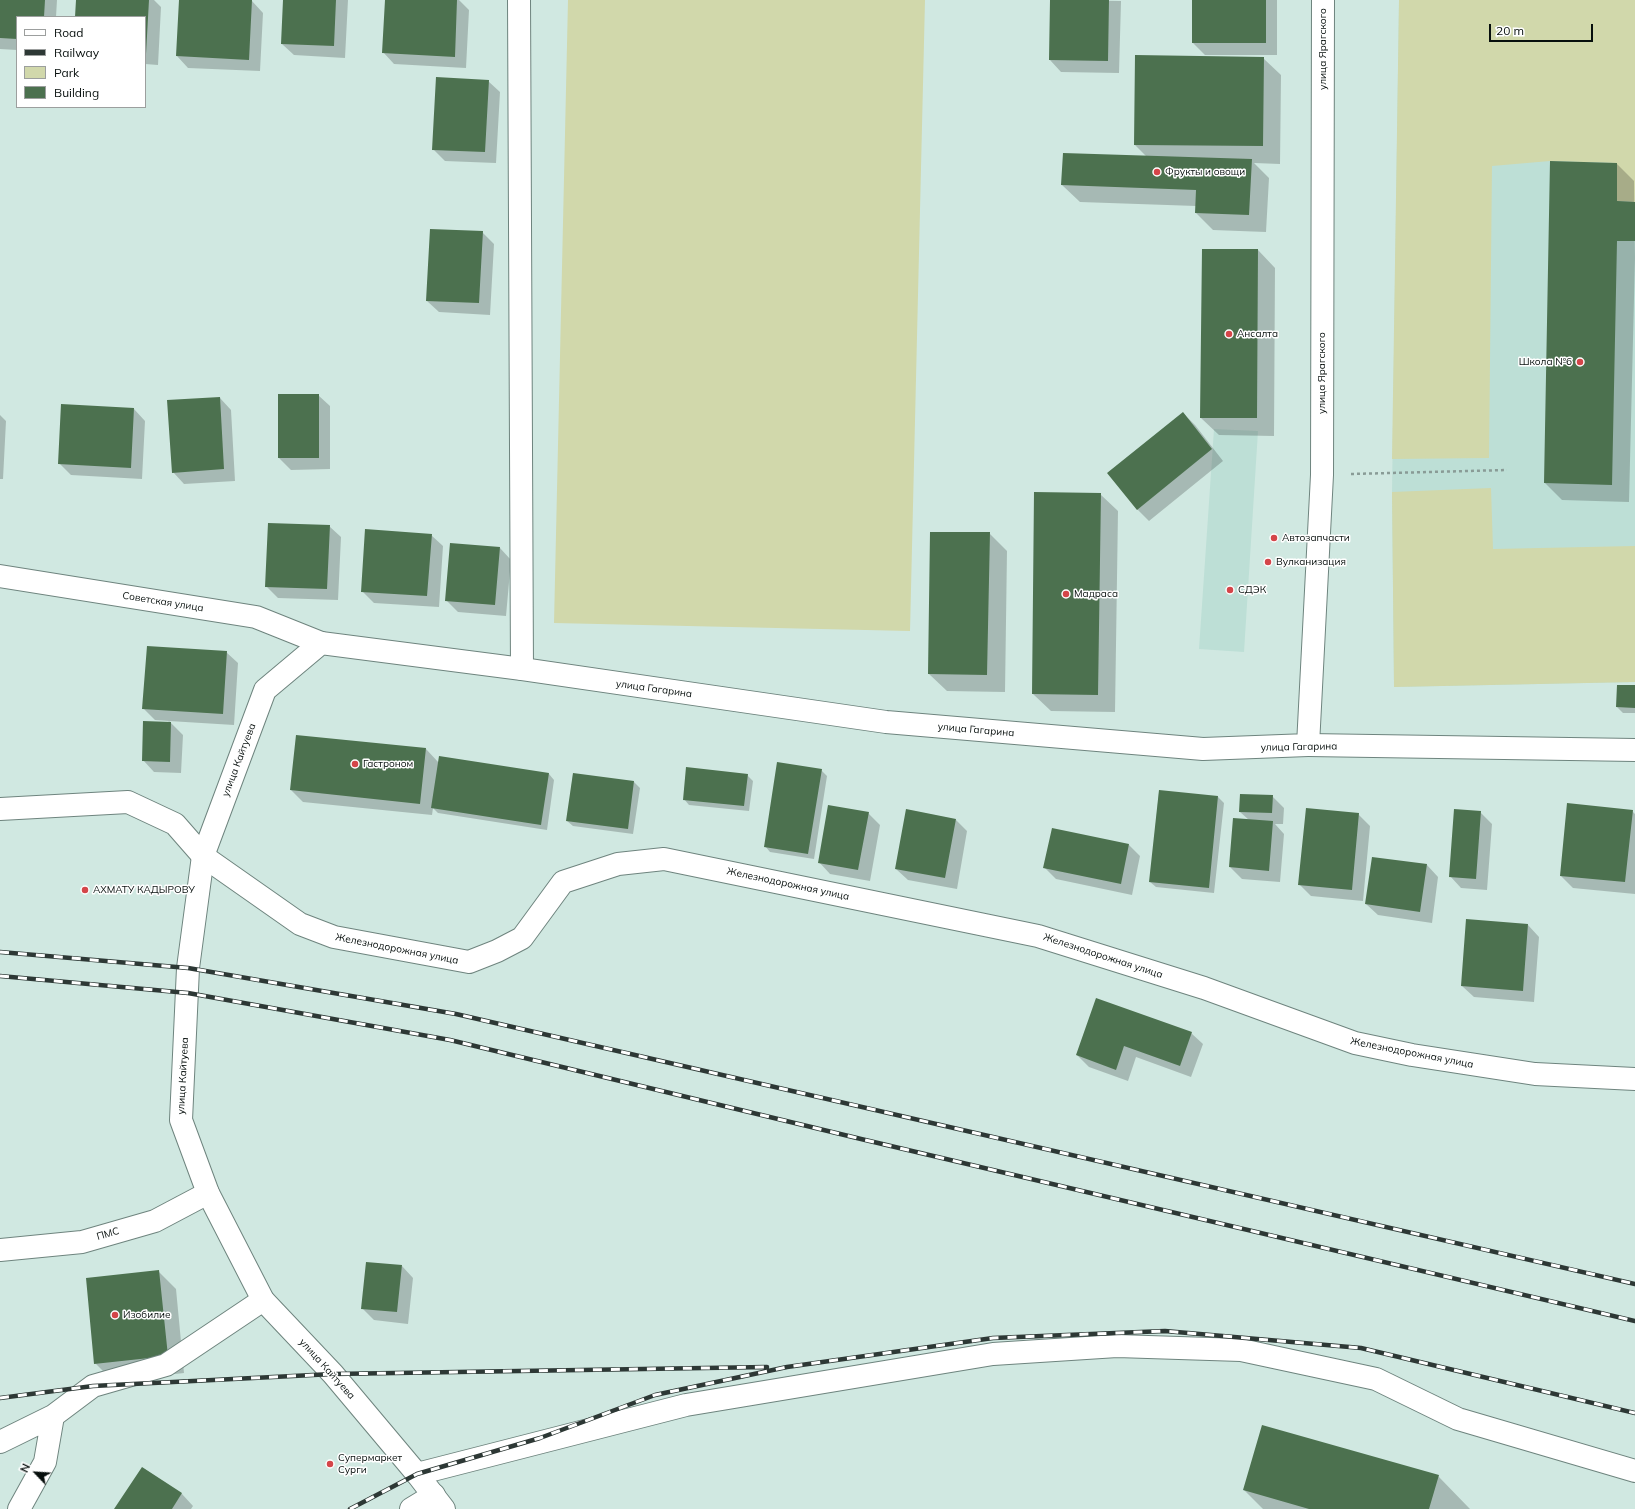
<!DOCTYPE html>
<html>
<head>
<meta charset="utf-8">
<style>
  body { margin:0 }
  #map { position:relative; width:1635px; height:1509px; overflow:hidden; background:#d0e8e1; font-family:Mulish,sans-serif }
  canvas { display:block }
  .legend { position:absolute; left:16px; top:16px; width:130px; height:92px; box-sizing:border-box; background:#fff; border:1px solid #9c9f9e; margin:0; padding:5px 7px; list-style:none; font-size:12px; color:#070f0d }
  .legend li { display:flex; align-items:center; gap:8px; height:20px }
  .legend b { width:20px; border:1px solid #9c9f9e }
  .north { position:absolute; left:16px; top:1453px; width:40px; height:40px; -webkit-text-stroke:3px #fff; paint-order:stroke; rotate:295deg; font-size:11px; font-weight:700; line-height:16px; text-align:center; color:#070f0d }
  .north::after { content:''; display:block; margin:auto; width:14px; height:18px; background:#070f0d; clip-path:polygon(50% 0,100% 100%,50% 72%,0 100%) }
  .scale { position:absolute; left:1489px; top:24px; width:104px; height:18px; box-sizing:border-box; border:2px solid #070f0d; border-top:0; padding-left:5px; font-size:12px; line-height:14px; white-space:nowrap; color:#070f0d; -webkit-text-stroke:3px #fff; paint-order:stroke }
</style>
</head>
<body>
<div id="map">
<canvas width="1635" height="1509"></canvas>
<ul class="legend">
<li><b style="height:5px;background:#fff"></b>Road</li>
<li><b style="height:5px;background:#2d3835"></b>Railway</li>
<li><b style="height:11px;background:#d1d8ab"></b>Park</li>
<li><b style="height:11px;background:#4c714f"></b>Building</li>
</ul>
<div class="north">N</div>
<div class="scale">20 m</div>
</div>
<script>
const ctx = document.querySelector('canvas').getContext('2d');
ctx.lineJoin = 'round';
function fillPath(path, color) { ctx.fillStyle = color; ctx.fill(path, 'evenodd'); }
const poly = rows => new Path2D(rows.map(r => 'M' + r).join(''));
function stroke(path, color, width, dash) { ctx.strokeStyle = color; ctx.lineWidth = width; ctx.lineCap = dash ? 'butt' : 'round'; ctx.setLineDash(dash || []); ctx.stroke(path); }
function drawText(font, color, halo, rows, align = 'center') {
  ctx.font = font + ' Mulish,sans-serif'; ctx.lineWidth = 3; ctx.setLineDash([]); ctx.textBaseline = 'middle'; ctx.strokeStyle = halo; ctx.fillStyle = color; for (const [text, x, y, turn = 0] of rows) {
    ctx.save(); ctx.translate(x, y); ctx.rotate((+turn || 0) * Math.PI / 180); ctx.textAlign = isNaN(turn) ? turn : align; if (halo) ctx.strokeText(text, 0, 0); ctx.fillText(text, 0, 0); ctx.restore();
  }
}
fillPath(poly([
  [1399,0,1635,0,1635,682,1394,687,1392,492],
  [1214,429,1258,431,1244,652,1199,649]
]), '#bddfd6');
fillPath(poly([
  [568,0,925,0,910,631,554,623],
  [1399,0,1635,0,1635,202,1617,201,1617,163,1550,161,1492,166,1489,458,1392,459],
  [1491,488,1493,549,1635,546,1635,682,1394,687,1392,492]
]), '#d1d8ab');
fillPath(poly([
  [0,0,57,0,56,17,17,17,17,50,0,49],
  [77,0,154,0,161,7,158,65,145,64,145,17,76,17],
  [180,0,252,1,263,13,260,71,188,68,177,56],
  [284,0,348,0,345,58,294,55,282,44],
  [386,0,459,0,469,10,466,68,394,64,383,52],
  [1051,0,1121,1,1119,73,1061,72,1050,60],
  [1193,0,1277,0,1277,55,1205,55,1193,43],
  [1263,58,1281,75,1280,164,1254,163,1269,178,1266,232,1213,230,1196,213,1196,206,1080,202,1062,185,1146,156,1135,145],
  [488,81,500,92,496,163,445,161,433,149],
  [1617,164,1634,181,1635,258,1629,502,1562,500,1545,483],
  [482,232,494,244,490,315,439,312,427,301],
  [1258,250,1275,268,1274,436,1219,435,1201,418],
  [318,395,330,406,330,469,291,470,279,458],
  [220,398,231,410,235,481,184,484,173,472],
  [134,409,145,421,142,479,71,475,59,463],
  [1183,413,1195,425,1223,461,1149,521,1137,509],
  [0,415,6,421,3,479,0,479],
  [1100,494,1118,511,1115,712,1051,711,1033,694],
  [329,526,341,537,338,600,278,598,266,586],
  [989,533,1007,551,1005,692,947,691,929,674],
  [431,535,443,546,439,607,374,603,362,591],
  [500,548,511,560,506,616,458,612,446,600],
  [226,652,238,663,234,725,169,721,183,735,181,773,154,772,143,760,169,721,155,720,143,708],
  [1618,686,1635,686,1635,713,1623,713,1617,707],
  [426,749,439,763,549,774,554,780,547,830,438,813,433,808,432,815,303,802,291,790],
  [821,770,827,776,814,859,770,852,765,846],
  [573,774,634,782,640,788,633,834,573,826,567,821],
  [747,775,753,781,749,811,689,805,684,799],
  [1159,792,1218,797,1224,803,1214,893,1156,887,1150,882],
  [1272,796,1284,808,1283,824,1275,824,1284,834,1280,882,1242,879,1230,867,1249,820,1240,812],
  [1632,811,1635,814,1635,894,1573,888,1561,876],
  [1480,812,1492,824,1487,890,1461,888,1450,876],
  [868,813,880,825,870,881,830,874,819,862],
  [1358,814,1370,826,1363,901,1311,896,1299,884],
  [956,820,967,831,957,889,908,880,896,869],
  [1129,845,1140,856,1132,895,1056,879,1044,867],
  [1427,865,1438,877,1432,923,1378,915,1366,904],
  [1528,925,1539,937,1534,1002,1474,997,1462,986],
  [1191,1033,1203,1044,1191,1077,1136,1057,1128,1081,1089,1067,1077,1055],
  [402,1266,413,1278,408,1324,374,1320,362,1308],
  [159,1272,176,1289,184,1373,113,1381,95,1363],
  [143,1468,182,1494,193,1506,191,1509,115,1509],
  [1438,1476,1470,1509,1263,1509,1244,1490]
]), '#0003');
fillPath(poly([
  [0,0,45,0,44,17,17,17,17,39,0,38],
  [76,0,149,0,146,54,145,54,145,17,75,17],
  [179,0,252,0,249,60,176,56],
  [283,0,336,0,334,46,281,44],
  [385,0,457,0,455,57,382,53],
  [1050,0,1109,0,1108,61,1049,60],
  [1192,0,1266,0,1266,43,1192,43],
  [1135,55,1264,57,1263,146,1134,145],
  [436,77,489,80,485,152,432,150],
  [1063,153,1252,159,1249,215,1195,213,1196,190,1061,185],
  [1550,161,1617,163,1617,201,1635,202,1635,241,1617,241,1612,485,1544,483],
  [430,229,483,231,479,303,426,301],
  [1202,249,1258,249,1257,418,1200,418],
  [278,394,319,394,319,458,278,458],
  [220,397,224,469,172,473,167,400],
  [61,404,134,408,131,468,58,464],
  [1183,412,1212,449,1137,510,1107,473],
  [1034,492,1101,493,1098,695,1032,694],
  [268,523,330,525,327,589,265,587],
  [365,529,432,534,427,596,361,592],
  [930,532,990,532,987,675,928,674],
  [450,543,500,547,495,605,445,601],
  [147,646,227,651,223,714,142,709],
  [1617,685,1635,685,1635,708,1616,707],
  [143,721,171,722,170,762,142,761],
  [296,735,426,748,420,804,290,790],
  [439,756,549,773,541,825,431,808],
  [777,762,822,769,808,854,764,847],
  [686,767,748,774,744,806,683,800],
  [573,773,634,781,628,829,566,821],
  [1159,790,1218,796,1209,888,1149,882],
  [1240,794,1273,795,1272,813,1239,812],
  [1567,803,1633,810,1625,882,1560,876],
  [828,805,869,812,858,870,818,863],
  [1306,808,1359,813,1352,890,1298,885],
  [906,809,956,819,945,878,895,869],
  [1454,809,1481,811,1476,879,1449,877],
  [1233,818,1273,821,1269,871,1229,867],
  [1052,828,1129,844,1121,884,1043,868],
  [1372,857,1427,864,1420,912,1365,904],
  [1466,919,1528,924,1523,991,1461,986],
  [1096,998,1192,1032,1180,1066,1124,1046,1116,1070,1076,1055],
  [366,1262,402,1265,397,1312,361,1309],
  [159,1270,168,1356,94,1364,86,1278],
  [1262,1425,1439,1475,1429,1509,1309,1509,1243,1490],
  [142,1467,182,1493,172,1509,114,1509]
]), '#4c714f');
const minor = poly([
  [519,0,522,669],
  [0,576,256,617,321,643],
  [0,809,128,802,175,824,203,856,300,924,334,937,469,962,497,951,522,938,563,882,618,864,664,859,1038,936,1204,988,1355,1043,1412,1055,1535,1074,1635,1079],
  [0,1250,82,1242,155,1221,208,1193],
  [0,1442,53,1416],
  [417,1474,686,1405,993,1354,1117,1346,1241,1350,1376,1379,1458,1419,1635,1471],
  [19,1509,45,1462,53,1416,93,1386,166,1365,263,1300],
  [411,1509,434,1495]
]);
const tertiary = poly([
  [1308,745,1635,750]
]);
const secondary = poly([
  [444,1509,417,1474,333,1374,263,1300,208,1193,181,1120,188,968,203,856,265,690,321,643,522,669,886,722,1203,749,1308,745,1322,475,1323,0]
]);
stroke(minor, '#6e847e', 24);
stroke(tertiary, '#6e847e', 24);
stroke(secondary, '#6e847e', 24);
stroke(poly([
  [1351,474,1507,470]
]), '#899b96', 2.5, [3, 3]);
stroke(minor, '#fff', 22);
stroke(tertiary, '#fff', 22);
stroke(secondary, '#fff', 22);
const rail = poly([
  [0,952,188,968,456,1014,1635,1284],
  [0,976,188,993,450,1040,861,1139,1635,1321],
  [0,1398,93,1386,333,1374,767,1367],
  [350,1509,417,1474,540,1438,655,1395,787,1367,993,1338,1165,1331,1361,1348,1635,1413]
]);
stroke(rail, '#2d3835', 4.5);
stroke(rail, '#fff', 3, [9]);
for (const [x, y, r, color] of [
  [1157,172,4,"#d44549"],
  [1229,334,4,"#d44549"],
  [1580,362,4,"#d44549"],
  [1274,538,4,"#d44549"],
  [1268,562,4,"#d44549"],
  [1230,590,4,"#d44549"],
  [1066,594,4,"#d44549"],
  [355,764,4,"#d44549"],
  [85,890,4,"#d44549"],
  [115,1315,4,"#d44549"],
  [330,1464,4,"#d44549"]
]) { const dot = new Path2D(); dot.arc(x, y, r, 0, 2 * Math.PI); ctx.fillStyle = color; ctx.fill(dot); stroke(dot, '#fff', 1.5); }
drawText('10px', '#070f0d', '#fff', [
  ["улица Ярагского",1323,49,-90],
  ["улица Ярагского",1322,373,-90],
  ["Советская улица",163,602,9],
  ["улица Гагарина",654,689,8],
  ["улица Гагарина",976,730,5],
  ["улица Гагарина",1299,747,-1],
  ["улица Кайтуева",239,760,-69],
  ["Железнодорожная улица",788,884,12],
  ["Железнодорожная улица",397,949,11],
  ["Железнодорожная улица",1103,956,18],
  ["Железнодорожная улица",1412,1053,11],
  ["улица Кайтуева",183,1076,-87],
  ["ПМС",108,1234,-16],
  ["улица Кайтуева",327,1369,48]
]);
drawText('10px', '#070f0d', '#fff', [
  ["Фрукты и овощи",1165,172],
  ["Ансалта",1237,334],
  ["Школа №6",1572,362,"right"],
  ["Автозапчасти",1282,538],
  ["Вулканизация",1276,562],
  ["СДЭК",1238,590],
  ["Мадраса",1074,594],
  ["Гастроном",363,764],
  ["АХМАТУ КАДЫРОВУ",93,890],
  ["Изобилие",123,1315],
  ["Супермаркет",338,1458],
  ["Сурги",338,1470]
], 'left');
</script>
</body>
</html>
